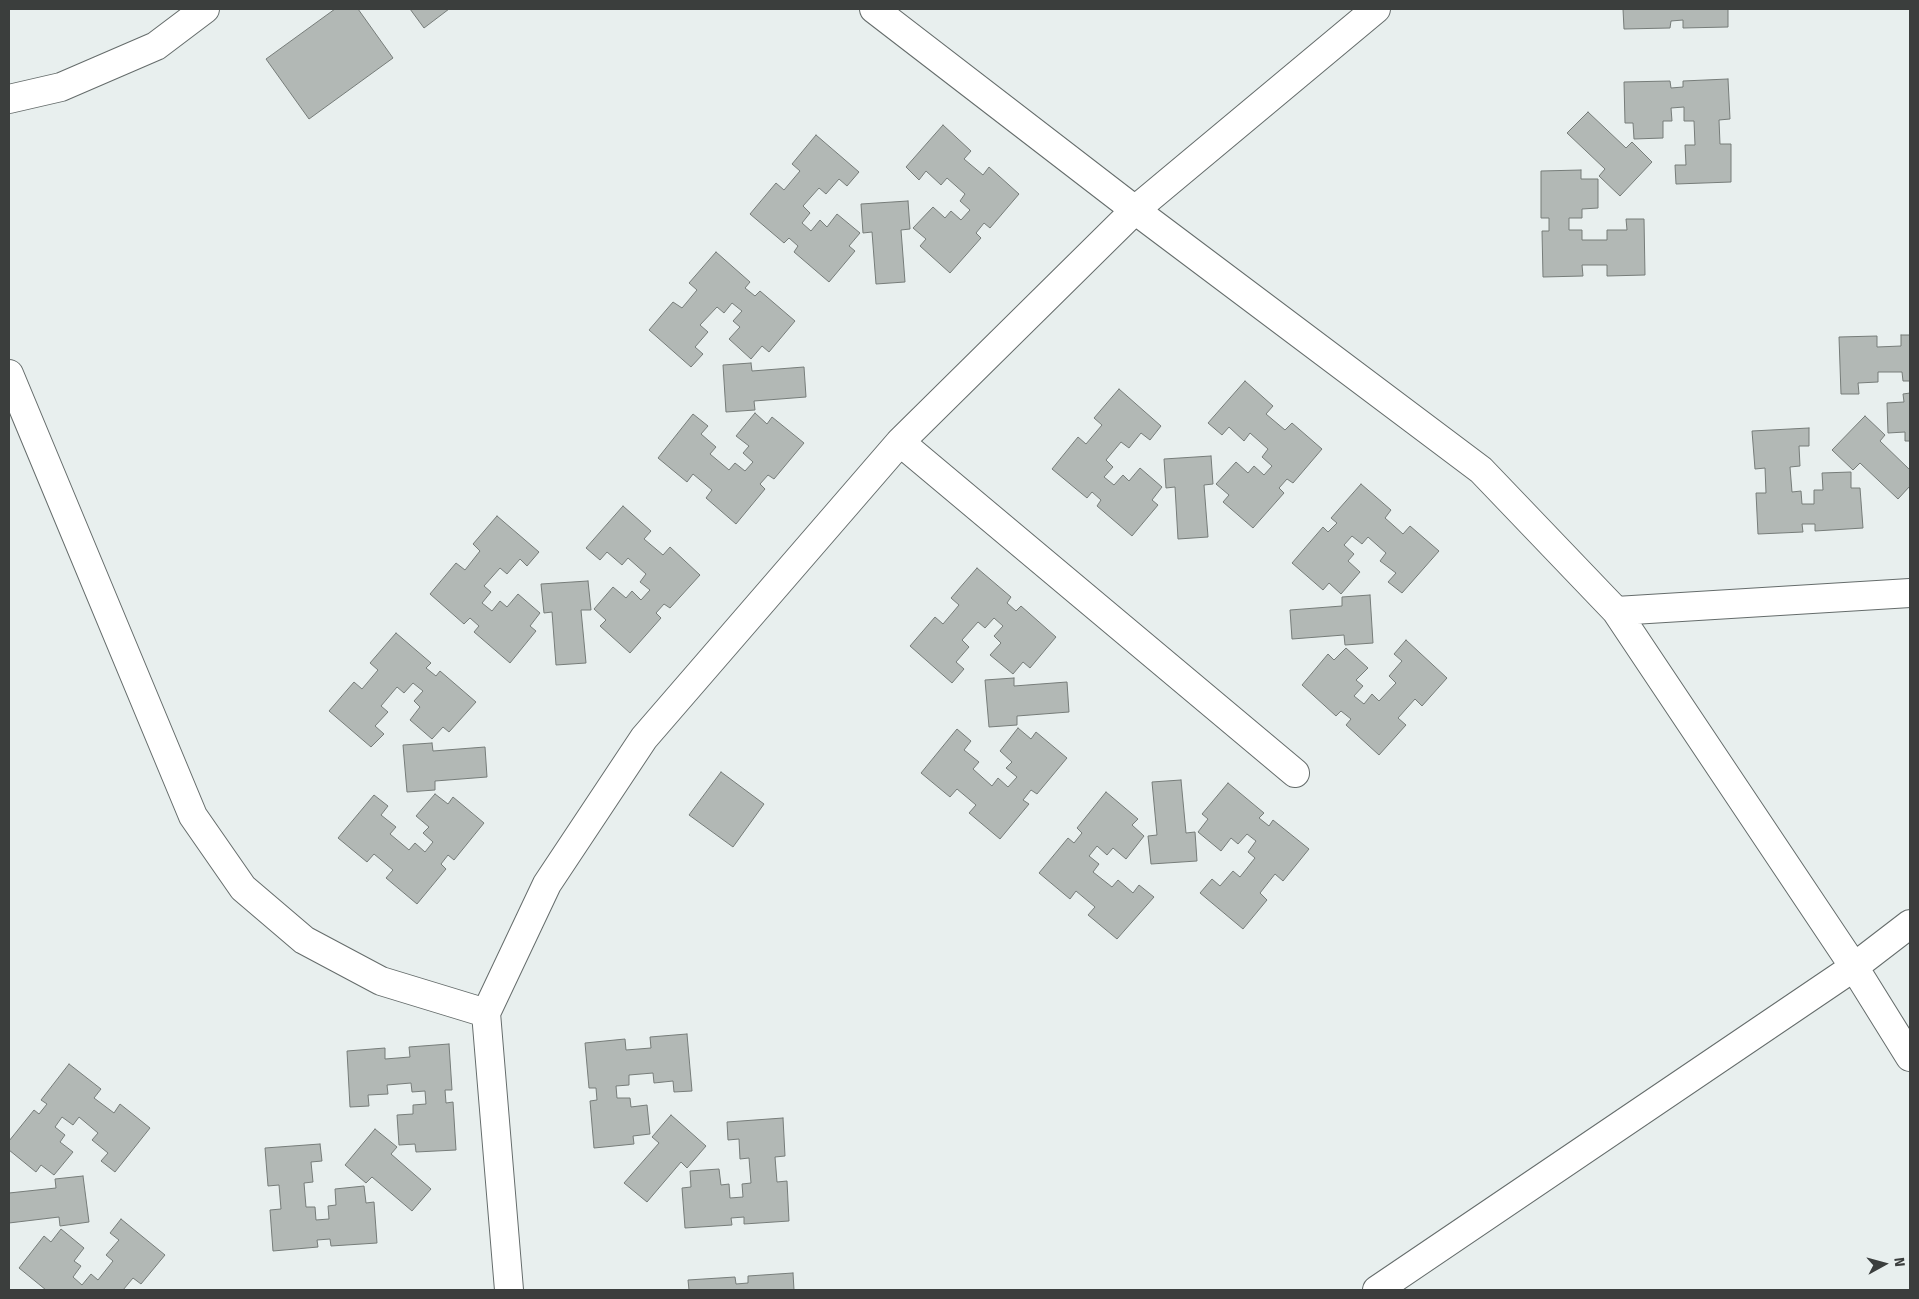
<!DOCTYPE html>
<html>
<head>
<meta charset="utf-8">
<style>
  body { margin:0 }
  #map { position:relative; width:1919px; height:1299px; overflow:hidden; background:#e8efee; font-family:"Fira Sans",sans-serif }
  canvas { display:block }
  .frame { position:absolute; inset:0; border:10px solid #3b3e3d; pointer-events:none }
  .north { position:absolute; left:1859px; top:1239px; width:50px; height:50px; -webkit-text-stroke:4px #e8efee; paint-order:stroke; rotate:83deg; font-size:14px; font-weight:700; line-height:20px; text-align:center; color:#3b3e3d }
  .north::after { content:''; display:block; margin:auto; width:18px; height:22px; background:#3b3e3d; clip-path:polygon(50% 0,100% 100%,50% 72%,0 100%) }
</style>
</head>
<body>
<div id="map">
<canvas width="1919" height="1299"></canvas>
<div class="frame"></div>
<div class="north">N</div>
</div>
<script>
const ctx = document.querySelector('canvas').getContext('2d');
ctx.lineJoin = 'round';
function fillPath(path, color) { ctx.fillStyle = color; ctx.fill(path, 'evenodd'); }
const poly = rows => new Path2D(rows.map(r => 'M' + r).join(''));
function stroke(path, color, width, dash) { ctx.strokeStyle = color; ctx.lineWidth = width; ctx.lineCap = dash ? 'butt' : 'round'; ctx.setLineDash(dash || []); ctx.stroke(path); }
const building = poly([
  [335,9,358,9,393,58,309,119,266,59,335,9],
  [410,9,449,9,424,28,410,9],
  [1623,9,1728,9,1728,27,1683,28,1683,20,1671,21,1670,28,1624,29,1623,9],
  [1728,79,1730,119,1719,120,1720,144,1731,144,1731,182,1676,184,1675,165,1686,165,1685,145,1695,145,1694,121,1684,121,1684,107,1671,108,1672,121,1663,121,1663,138,1634,139,1633,123,1625,123,1624,82,1670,81,1671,88,1683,87,1683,81,1728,79],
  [1588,112,1626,148,1632,142,1652,162,1620,196,1599,176,1605,169,1567,133,1588,112],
  [943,125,971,151,964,159,983,175,989,167,1019,194,990,228,984,223,976,233,981,238,950,273,920,246,926,239,913,228,933,207,945,218,951,211,961,220,970,210,960,201,965,194,947,178,941,185,926,171,919,180,906,167,943,125],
  [816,135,859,172,847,186,839,179,826,194,819,188,803,206,810,213,802,223,811,231,820,220,827,227,837,214,860,233,849,246,855,251,829,282,794,252,798,246,789,238,784,243,750,214,776,183,784,190,800,171,792,164,816,135],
  [1581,170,1581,179,1598,179,1598,208,1582,209,1582,218,1569,218,1569,230,1582,230,1582,240,1607,240,1607,230,1627,230,1626,219,1644,219,1645,275,1607,276,1607,265,1582,265,1583,276,1543,277,1542,231,1549,231,1549,218,1541,218,1541,171,1581,170],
  [908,201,910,229,901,230,905,282,876,284,872,232,863,233,861,204,908,201],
  [716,252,750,282,745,288,755,296,760,291,795,321,769,352,762,346,751,359,729,339,740,327,733,321,742,311,732,303,724,313,717,307,700,325,708,332,695,347,703,354,691,367,649,330,673,302,682,308,697,290,689,283,716,252],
  [1901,335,1910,335,1910,381,1903,381,1902,372,1878,372,1878,382,1858,383,1859,394,1841,394,1839,337,1877,336,1877,347,1901,346,1901,335],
  [751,363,752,371,804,367,806,397,754,401,755,410,726,412,723,365,751,363],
  [1245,381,1273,406,1266,414,1285,430,1292,423,1322,449,1293,483,1287,479,1279,488,1284,493,1253,528,1223,502,1229,495,1216,484,1236,462,1248,473,1254,466,1264,475,1272,466,1262,457,1268,449,1250,433,1244,441,1229,427,1222,435,1208,423,1245,381],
  [1119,389,1161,426,1150,440,1141,433,1129,448,1121,442,1106,460,1113,467,1104,477,1114,485,1123,475,1129,481,1140,468,1162,487,1152,500,1158,505,1132,536,1097,506,1101,500,1092,492,1087,498,1052,469,1078,437,1086,444,1102,425,1094,418,1119,389],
  [1910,393,1910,441,1905,441,1905,432,1888,433,1887,403,1904,402,1903,394,1910,393],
  [755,413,767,424,772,417,804,443,774,479,768,475,760,484,765,489,736,524,706,498,712,490,693,474,687,482,658,458,693,414,708,426,701,434,716,447,710,454,729,470,735,463,745,471,753,462,743,453,749,446,736,436,755,413],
  [1865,416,1885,435,1880,441,1910,470,1910,486,1898,499,1860,463,1853,470,1832,450,1865,416],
  [1809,428,1809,446,1799,446,1800,466,1790,467,1792,492,1801,491,1802,504,1814,504,1814,490,1823,490,1822,473,1851,472,1851,488,1860,488,1863,528,1815,531,1815,524,1802,524,1803,532,1758,534,1756,493,1766,493,1765,468,1755,469,1752,431,1809,428],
  [1211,456,1213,484,1204,485,1208,537,1178,539,1175,487,1166,488,1164,459,1211,456],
  [1361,484,1391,510,1385,518,1403,534,1410,526,1439,551,1402,593,1388,582,1396,573,1380,561,1386,553,1368,537,1362,544,1352,536,1344,545,1354,554,1348,561,1360,572,1341,594,1329,583,1323,590,1292,563,1323,527,1328,532,1337,523,1331,518,1361,484],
  [623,506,651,531,644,539,663,555,670,547,700,575,670,608,664,604,656,613,661,618,630,653,600,626,606,620,594,609,613,587,626,598,632,591,641,600,650,590,640,582,646,574,628,558,622,565,607,552,600,560,586,548,623,506],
  [497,516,539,552,527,566,520,559,507,574,500,568,484,586,491,592,482,603,492,611,500,601,507,607,518,594,540,613,530,626,536,631,510,663,474,632,479,626,470,618,464,624,430,594,456,563,465,570,480,551,473,544,497,516],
  [977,568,1011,597,1007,603,1016,611,1021,606,1056,637,1030,668,1023,662,1013,674,990,655,1001,643,994,636,1003,626,994,618,985,628,978,622,962,640,969,647,956,662,964,669,952,683,910,646,935,617,943,624,959,605,951,598,977,568],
  [588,581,591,610,581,610,586,663,556,665,552,612,544,613,541,584,588,581],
  [1370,595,1373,643,1345,645,1344,635,1292,639,1290,610,1342,606,1342,597,1370,595],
  [396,633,431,663,426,668,436,676,440,671,476,702,449,732,443,727,432,739,410,720,420,707,414,701,423,691,413,683,404,693,397,687,381,706,388,712,375,726,384,734,371,747,329,711,354,682,362,689,378,670,370,663,396,633],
  [1406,640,1447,678,1422,706,1415,699,1398,718,1406,725,1379,755,1346,725,1351,719,1341,711,1336,716,1302,685,1328,654,1334,660,1346,648,1368,668,1356,680,1363,686,1354,696,1364,704,1372,694,1379,701,1396,683,1389,676,1402,661,1394,654,1406,640],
  [1014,678,1014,686,1067,682,1069,712,1017,716,1017,725,989,727,985,680,1014,678],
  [1018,728,1031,739,1036,732,1067,758,1037,794,1031,790,1023,800,1029,804,1000,839,969,813,976,805,957,789,950,797,921,773,957,729,971,741,964,750,979,762,973,769,992,786,998,778,1008,787,1017,777,1006,768,1012,762,1000,751,1018,728],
  [432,743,433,751,485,747,487,777,435,781,435,790,407,792,403,745,432,743],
  [721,772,764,804,733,847,689,815,721,772],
  [1181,780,1186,833,1195,832,1197,861,1151,864,1148,836,1157,835,1152,782,1181,780],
  [1228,783,1264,813,1259,818,1269,826,1273,820,1309,849,1283,881,1275,874,1260,893,1267,900,1243,929,1200,893,1212,879,1220,886,1233,871,1240,877,1255,858,1248,852,1256,841,1247,834,1238,844,1231,838,1221,851,1198,832,1208,819,1202,814,1228,783],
  [1106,792,1138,819,1132,825,1144,836,1126,859,1113,848,1107,855,1097,846,1089,856,1099,864,1093,872,1112,887,1118,880,1133,893,1139,885,1154,897,1117,939,1088,915,1095,907,1076,891,1070,899,1039,873,1068,838,1074,843,1082,833,1077,828,1106,792],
  [435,794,448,804,453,797,484,823,454,860,448,855,441,864,446,869,417,904,386,878,393,870,374,854,367,862,338,838,374,795,388,806,381,815,396,827,390,834,409,850,415,843,425,852,433,842,423,833,429,827,416,816,435,794],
  [687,1034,692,1091,674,1092,673,1081,654,1083,653,1073,629,1075,629,1085,616,1086,617,1098,630,1098,631,1107,647,1105,650,1134,633,1136,634,1144,594,1148,590,1101,597,1100,596,1088,589,1088,585,1043,625,1039,626,1050,651,1048,650,1037,687,1034],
  [449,1044,452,1090,445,1090,446,1103,453,1102,456,1150,416,1152,415,1144,399,1145,397,1115,413,1114,413,1105,426,1104,425,1091,412,1092,411,1083,387,1085,388,1094,368,1095,369,1106,350,1107,347,1051,385,1048,385,1059,410,1057,409,1047,449,1044],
  [69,1064,101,1089,94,1098,114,1113,120,1104,150,1128,115,1172,101,1161,108,1153,92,1140,98,1133,79,1117,73,1125,62,1117,55,1127,65,1135,60,1142,73,1152,54,1175,41,1165,36,1172,9,1150,9,1141,34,1110,39,1114,47,1104,41,1100,69,1064],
  [671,1115,706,1146,687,1168,681,1162,647,1202,624,1183,659,1143,652,1137,671,1115],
  [783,1118,785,1156,775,1157,777,1182,787,1181,789,1221,744,1224,744,1217,731,1218,732,1225,685,1228,682,1188,691,1187,690,1171,719,1169,721,1185,729,1184,730,1198,743,1197,742,1184,751,1183,749,1158,740,1159,739,1139,728,1140,727,1122,783,1118],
  [375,1129,397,1147,391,1154,431,1189,412,1211,372,1177,366,1183,345,1165,375,1129],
  [320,1144,322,1161,311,1162,313,1182,304,1183,306,1207,315,1207,316,1220,329,1219,328,1206,336,1205,335,1189,364,1186,366,1203,374,1202,377,1243,331,1246,330,1239,317,1240,318,1247,273,1251,270,1210,281,1209,279,1185,268,1186,265,1148,320,1144],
  [83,1176,89,1222,60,1226,59,1217,9,1223,9,1193,56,1188,55,1179,83,1176],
  [121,1219,165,1255,141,1284,133,1278,123,1290,46,1290,19,1268,44,1236,51,1242,61,1229,84,1248,74,1261,81,1266,73,1277,82,1285,91,1274,98,1280,113,1261,106,1255,119,1240,110,1233,121,1219],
  [793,1273,794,1290,689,1290,688,1280,735,1277,736,1284,748,1283,748,1276,793,1273]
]);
fillPath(building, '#b2b8b5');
stroke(building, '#767c79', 1);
const minor = poly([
  [874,9,1135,210,1481,470,1616,611,1854,967,1910,1057],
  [9,99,61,87,156,46,205,9],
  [9,374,193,816,243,888,304,940,381,981,486,1013],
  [900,442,1295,773],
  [1616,611,1910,593],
  [509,1290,486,1013,547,884,644,738,900,442,1135,210,1376,9],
  [1377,1290,1854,967,1910,924]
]);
stroke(minor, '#656c6b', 30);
stroke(minor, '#fff', 28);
</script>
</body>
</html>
